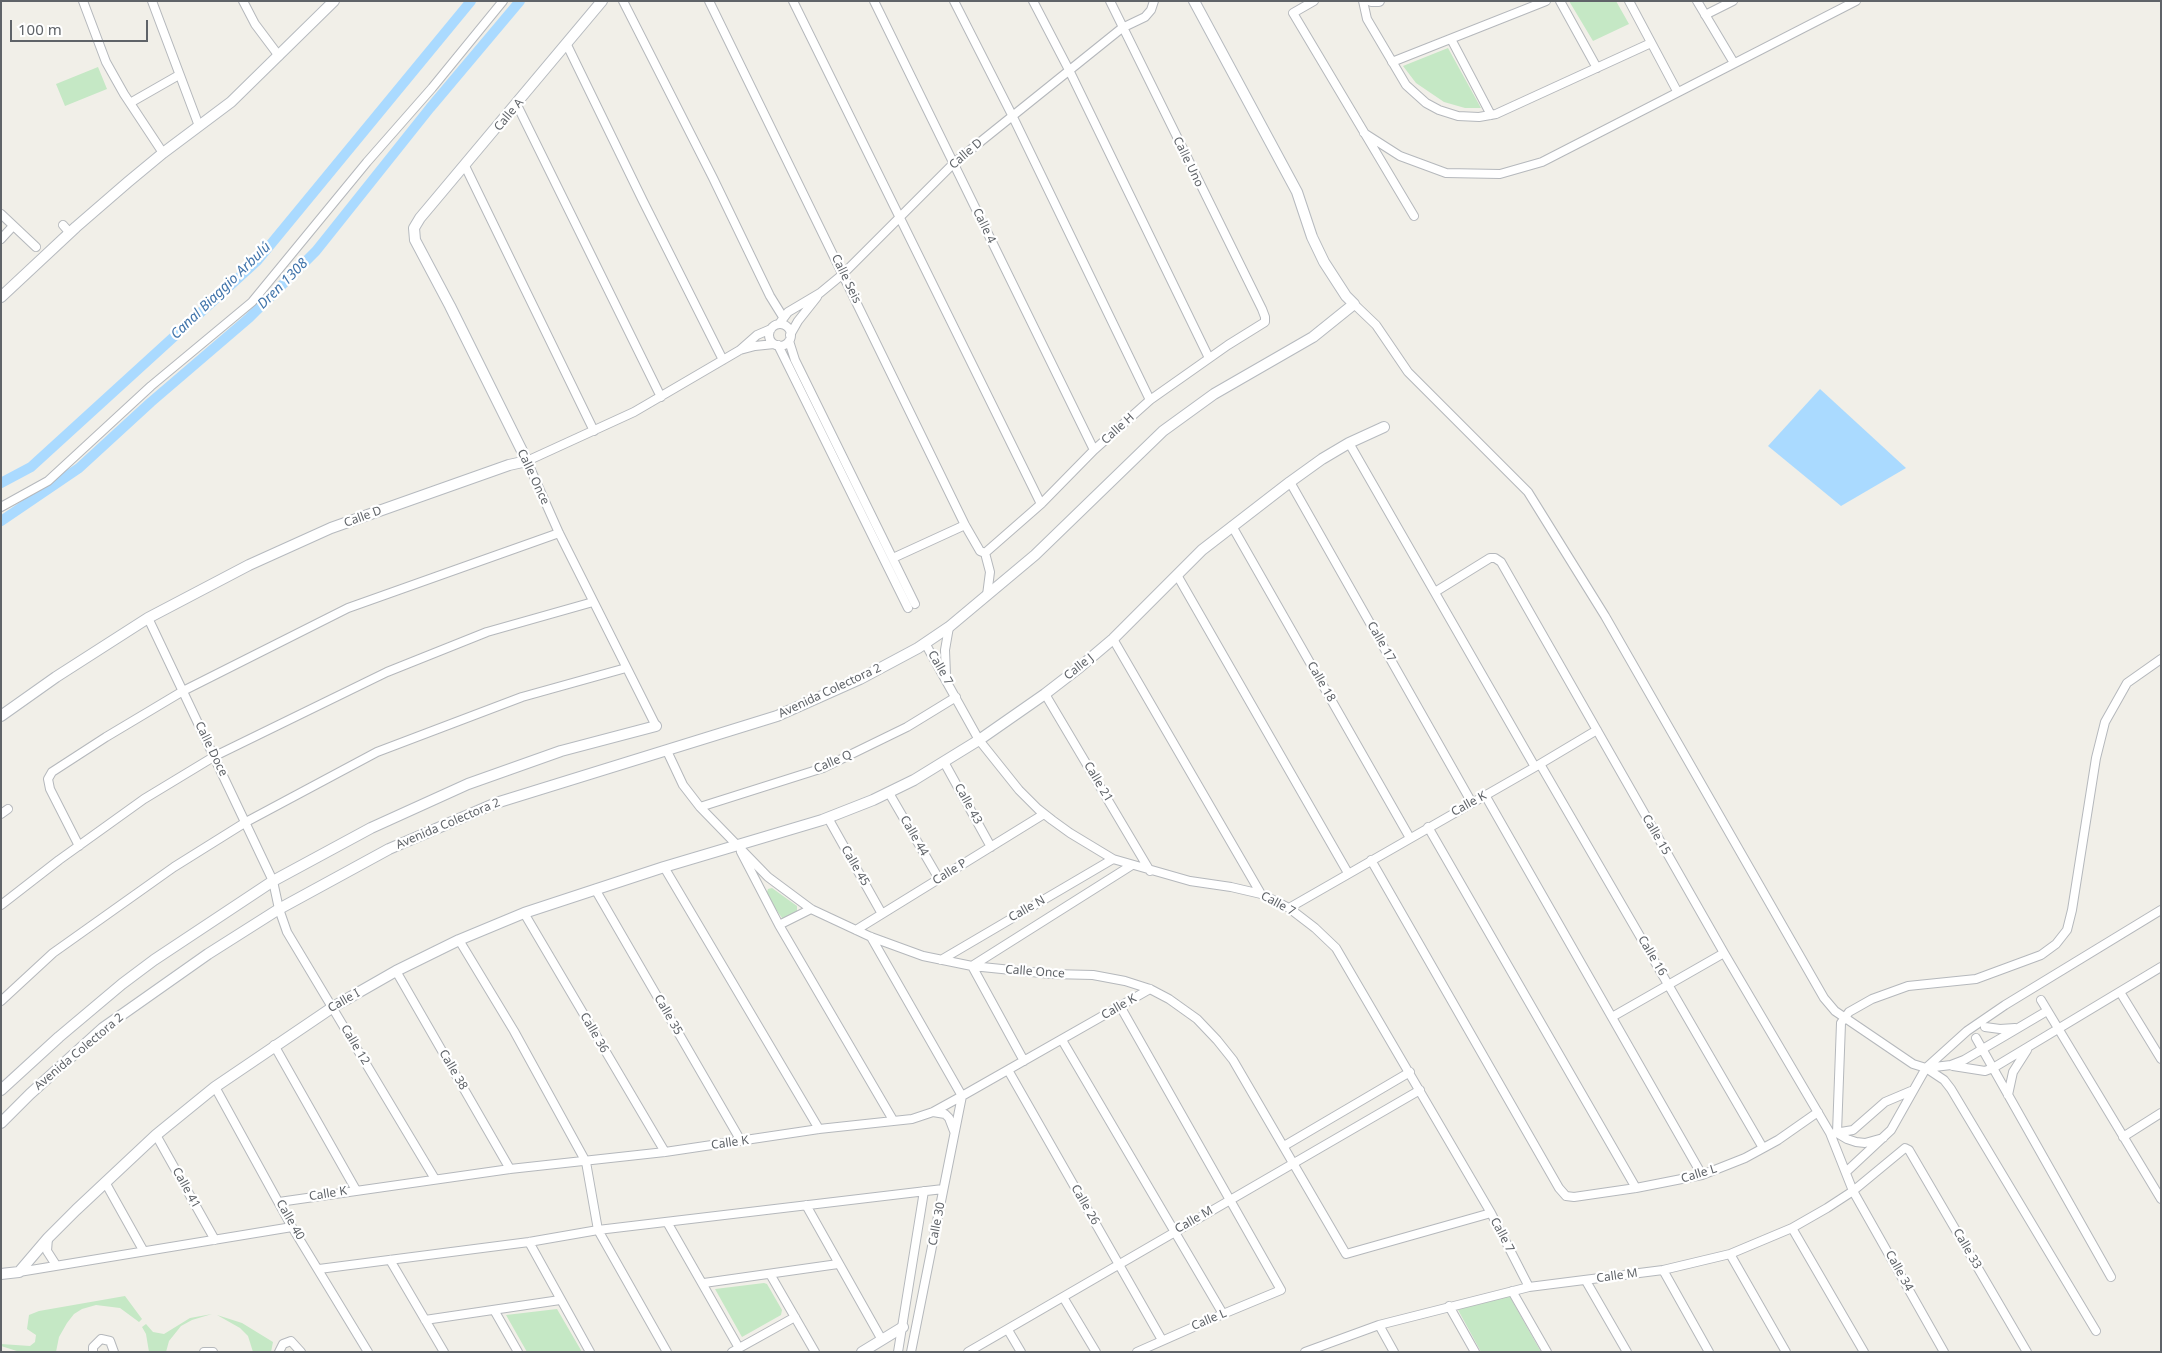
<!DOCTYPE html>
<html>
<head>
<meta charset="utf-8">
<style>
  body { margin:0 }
  #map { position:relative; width:2162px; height:1353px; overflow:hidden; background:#f1efe8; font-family:"Noto Sans",sans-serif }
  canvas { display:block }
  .frame { position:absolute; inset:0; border:2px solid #5f6368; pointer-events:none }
  .scale { position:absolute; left:10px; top:20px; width:138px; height:22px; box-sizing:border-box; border:2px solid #5f6368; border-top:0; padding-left:6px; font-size:15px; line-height:18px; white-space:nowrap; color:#5f6368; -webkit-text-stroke:4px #fff; paint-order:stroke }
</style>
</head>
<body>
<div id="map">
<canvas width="2162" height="1353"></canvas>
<div class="frame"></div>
<div class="scale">100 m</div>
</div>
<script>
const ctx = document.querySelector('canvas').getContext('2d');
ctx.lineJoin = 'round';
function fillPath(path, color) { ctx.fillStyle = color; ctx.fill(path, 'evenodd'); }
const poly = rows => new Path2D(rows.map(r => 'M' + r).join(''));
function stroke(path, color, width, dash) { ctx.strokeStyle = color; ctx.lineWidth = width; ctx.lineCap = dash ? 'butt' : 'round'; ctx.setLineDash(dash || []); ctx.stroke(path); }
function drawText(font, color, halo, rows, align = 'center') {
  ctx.font = font + ' "Noto Sans",sans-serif'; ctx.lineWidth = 4.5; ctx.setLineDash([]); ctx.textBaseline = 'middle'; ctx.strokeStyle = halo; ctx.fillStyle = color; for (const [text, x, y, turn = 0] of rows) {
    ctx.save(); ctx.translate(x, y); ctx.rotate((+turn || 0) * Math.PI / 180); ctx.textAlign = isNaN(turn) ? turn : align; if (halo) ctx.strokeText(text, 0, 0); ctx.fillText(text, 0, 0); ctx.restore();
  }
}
fillPath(poly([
  [1569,1,1616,1,1629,24,1593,41],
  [1448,48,1481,108,1465,108,1444,102,1416,83,1403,66],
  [98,67,107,89,65,106,56,84],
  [772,888,797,906,797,911,785,918,782,918,766,895,768,889],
  [764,1283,767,1284,782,1310,781,1315,742,1337,715,1289],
  [1509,1295,1541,1352,1481,1352,1457,1308],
  [125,1296,142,1319,139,1322,120,1308,96,1305,82,1309,74,1314,67,1323,59,1337,56,1352,20,1352,1,1346,1,1344,30,1346,35,1342,36,1335,27,1329,29,1315,39,1311],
  [557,1309,582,1352,527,1352,506,1315],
  [212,1314,192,1320,181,1326,169,1341,166,1352,149,1352,146,1334,142,1327,146,1324,153,1332,164,1334,190,1318],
  [217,1315,242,1323,273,1342,271,1352,253,1352,248,1336,240,1328]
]), '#c5e8c5');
fillPath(poly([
  [1820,389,1906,468,1841,506,1768,446]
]), '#aadaff');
stroke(poly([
  [1,483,31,467,257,261,471,1],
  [1,521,79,468,151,402,249,318,316,251,430,108,520,1]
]), '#aadaff', 10);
const street = poly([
  [83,1,106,62,124,94,163,153],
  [152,1,199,126],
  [243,1,255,24,279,56],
  [623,1,713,178,770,296,783,317],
  [709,1,965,525,980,551,985,553],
  [793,1,1041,504],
  [874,1,1094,450],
  [954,1,1012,115,1150,400],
  [1033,1,1069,70,1209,358],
  [1314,1,1293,13,1414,216],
  [1363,1,1367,19,1406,85,1426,103,1439,110,1458,116,1479,117,1496,114,1651,43],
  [1560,1,1597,68],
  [1629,1,1677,91],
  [1697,1,1734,63],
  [1705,15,1733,1],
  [1451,39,1491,115],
  [567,45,643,201,723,360],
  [1392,62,1546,1],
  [130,103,179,75],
  [517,105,661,397],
  [1364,133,1400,156,1446,173,1500,174,1542,162,1856,1],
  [465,166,594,431],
  [1,214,36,247],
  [63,225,70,233],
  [1,239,13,226],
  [1354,304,1376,325,1408,372,1528,492,1605,616,1824,998,1835,1011,1913,1064,1926,1068,1951,1065,1964,1060,2047,1011],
  [779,324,788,312,820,293,843,274,954,163,1122,28,1145,17,1151,10,1154,1],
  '769 335a11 11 0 1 1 22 0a11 11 0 1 1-22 0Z',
  [790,335,798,321,817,297],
  [789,341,795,360,915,604],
  [778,345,908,608],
  [740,350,757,335,771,329],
  [1349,443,1535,767],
  [1290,482,1472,803],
  [1,507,48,481,151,386,252,302,367,162,432,88,503,1],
  [1232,526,1410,838],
  [985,553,1041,504,1094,450,1150,400,1228,345,1265,322,1265,317,1262,309,1110,1],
  [985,553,990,572,987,595],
  [893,558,965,525],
  [1177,575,1348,873],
  [1435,592,1490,558,1495,558,1501,562,1724,953,1830,1133,1853,1191,1944,1352],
  [148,618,273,881,279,909,287,932,435,1179],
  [1113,639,1261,894],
  [925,643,979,740,1019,790,1038,809,1052,820,1070,833,1113,859,1190,881,1231,887,1261,894,1289,908,1315,928,1336,948,1491,1213,1529,1287],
  [946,675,945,650,949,627],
  [1045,694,1150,871],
  [656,726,559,533,527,461,634,412,740,350,755,346,774,344],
  [667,751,683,785,700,807,768,877,811,909,871,937,923,956,972,966,1051,974,1093,975,1125,981,1150,989,1169,999,1197,1019,1217,1040,1233,1060,1346,1254,1491,1213],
  [944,762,991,847],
  [1540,764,1763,1148],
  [889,793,939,879],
  [1485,795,1702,1175],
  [700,807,823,768,907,727,956,697],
  [1,814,8,809],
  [828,818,882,914],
  [1428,827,1636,1188],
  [79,846,50,789,48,779,52,772,106,737,183,691,348,608,559,533],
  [741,852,779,925,893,1120],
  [1371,860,1559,1188,1566,1196,1574,1197,1636,1188,1702,1175,1745,1158,1778,1140,1818,1112],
  [664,867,819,1129],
  [595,889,741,1141],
  [1,905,59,860,144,799,215,756,387,672,487,632,593,602],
  [1289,908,1535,767,1597,730],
  [524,913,665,1152],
  [779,925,811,909],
  [856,930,1044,814],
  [871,937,962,1096,911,1352],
  [459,940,514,1031,586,1162,598,1230,667,1352],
  [941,960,1113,859],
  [396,971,510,1169],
  [2120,992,2161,1059],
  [2041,1000,2161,1199],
  [1,1001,53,953,174,867,246,822,377,752,522,697,626,668],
  [1120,1006,1281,1290,1223,1314,1137,1352],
  [1612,1017,1724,953],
  [1985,1027,2000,1029,2015,1028],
  [1976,1038,2111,1277],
  [1062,1040,1223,1314],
  [274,1045,356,1190],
  [1024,1061,972,966,1132,865],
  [1953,1066,1985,1071,1993,1068,2161,967],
  [1926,1068,1944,1080,1951,1089,2096,1331],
  [1008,1070,1162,1340],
  [215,1087,292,1227,368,1352],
  [2008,1095,2013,1072,2027,1050],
  [933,1112,945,1114,949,1118,954,1131],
  [1835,1133,1853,1130,1885,1102,1911,1091],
  [156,1135,215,1240],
  [2123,1137,2161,1113],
  [1883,1138,1865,1143,1856,1142,1847,1139,1837,1133,1841,1023,1849,1012,1872,999,1908,986,1976,979,2041,955,2056,944,2067,930,2072,910,2096,758,2105,722,2127,683,2161,659],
  [1284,1146,1410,1072],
  [1846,1172,1891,1130,1926,1068,1967,1031,2005,1005,2161,910],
  [105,1182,143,1250],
  [279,1202,510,1169,665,1152,819,1129,912,1119,933,1112,962,1096,1150,989],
  [806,1205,882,1340],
  [667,1222,739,1348],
  [1792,1228,1864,1352],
  [48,1238,47,1251,56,1265],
  [529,1242,590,1352],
  [1730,1254,1786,1352],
  [390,1260,444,1352],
  [319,1269,529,1242,598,1230,943,1189],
  [1663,1270,1709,1352],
  [19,1272,292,1227],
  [770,1274,815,1352],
  [1586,1281,1627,1352],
  [704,1283,838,1264],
  [1512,1291,1547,1352],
  [1063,1297,1096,1352],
  [1449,1306,1475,1352],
  [494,1310,518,1352],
  [425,1320,560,1300],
  [1379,1325,1394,1352],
  [1008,1330,1021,1352],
  [93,1352,93,1347,101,1339,110,1341,114,1352],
  [204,1352,213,1352],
  [279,1352,283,1344,291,1341,301,1352],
  [732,1352,795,1317],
  [898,1352,924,1191],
  [968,1352,1420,1090],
  [1305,1352,1379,1325,1529,1287,1663,1270,1730,1254,1792,1228,1827,1208,1853,1191,1905,1148,1909,1150,2027,1352]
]);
const secondary = poly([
  [1371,1,1379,1],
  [1,297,76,227,128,182,163,153,231,102,334,1],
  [1,716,56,677,148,618,249,565,331,528,509,465,527,461,450,306,415,240,414,228,420,218,602,1],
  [1,1090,59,1037,122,984,154,960,273,881,371,828,468,784,561,751,656,726],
  [1,1123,30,1094,103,1028,208,954,279,909,389,849,496,803,777,716,860,679,918,648,949,627,1035,555,1163,431,1214,394,1313,337,1354,304,1346,296,1324,262,1312,237,1297,192,1194,1],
  [1,1274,19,1272,48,1238,76,1210,156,1135,215,1087,333,1007,396,971,459,940,524,913,664,867,822,820,873,800,914,780,979,740,1045,694,1080,667,1113,639,1202,550,1290,482,1322,459,1349,443,1384,427],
  [862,1352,903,1327]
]);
stroke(street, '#b5b8bc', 10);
stroke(secondary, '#b6babf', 12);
stroke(street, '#fff', 8);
stroke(secondary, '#fff', 10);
drawText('12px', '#5f6368', '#fff', [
  ["Calle A",509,115,-50],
  ["Calle D",966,154,-41],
  ["Calle Uno",1188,162,64],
  ["Calle 4",984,226,64],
  ["Calle Seis",846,279,64],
  ["Calle H",1118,429,-42],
  ["Calle Once",533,477,65],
  ["Calle D",363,517,-20],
  ["Calle 17",1381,642,60],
  ["Calle J",1079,667,-39],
  ["Calle 7",940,668,60],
  ["Calle 18",1321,682,60],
  ["Avenida Colectora 2",830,691,-25],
  ["Calle Doce",211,749,64],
  ["Calle Q",833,762,-23],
  ["Calle 21",1098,782,59],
  ["Calle 43",968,804,61],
  ["Calle K",1469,804,-29],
  ["Avenida Colectora 2",448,824,-23],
  ["Calle 15",1656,835,60],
  ["Calle 44",914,836,60],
  ["Calle 45",855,866,60],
  ["Calle P",950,872,-32],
  ["Calle 7",1278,904,28],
  ["Calle N",1027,909,-30],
  ["Calle 16",1652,956,59],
  ["Calle Once",1035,972,4],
  ["Calle I",344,1001,-30],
  ["Calle K",1119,1007,-30],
  ["Calle 35",668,1015,60],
  ["Calle 36",594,1033,60],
  ["Calle 12",355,1045,59],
  ["Avenida Colectora 2",79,1052,-40],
  ["Calle 38",453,1070,60],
  ["Calle K",730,1143,-8],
  ["Calle L",1699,1174,-17],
  ["Calle 41",186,1188,61],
  ["Calle K",328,1194,-9],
  ["Calle 26",1085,1205,60],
  ["Calle 40",290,1220,60],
  ["Calle M",1194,1220,-30],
  ["Calle 30",937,1224,-79],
  ["Calle 7",1502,1235,62],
  ["Calle 33",1967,1249,60],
  ["Calle 34",1899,1271,61],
  ["Calle M",1617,1276,-8],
  ["Calle L",1209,1320,-23]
]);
drawText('italic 14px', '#4174aa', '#fff', [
  ["Dren 1308",283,284,-45],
  ["Canal Biaggio Arbulú",221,291,-44]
]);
</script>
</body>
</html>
